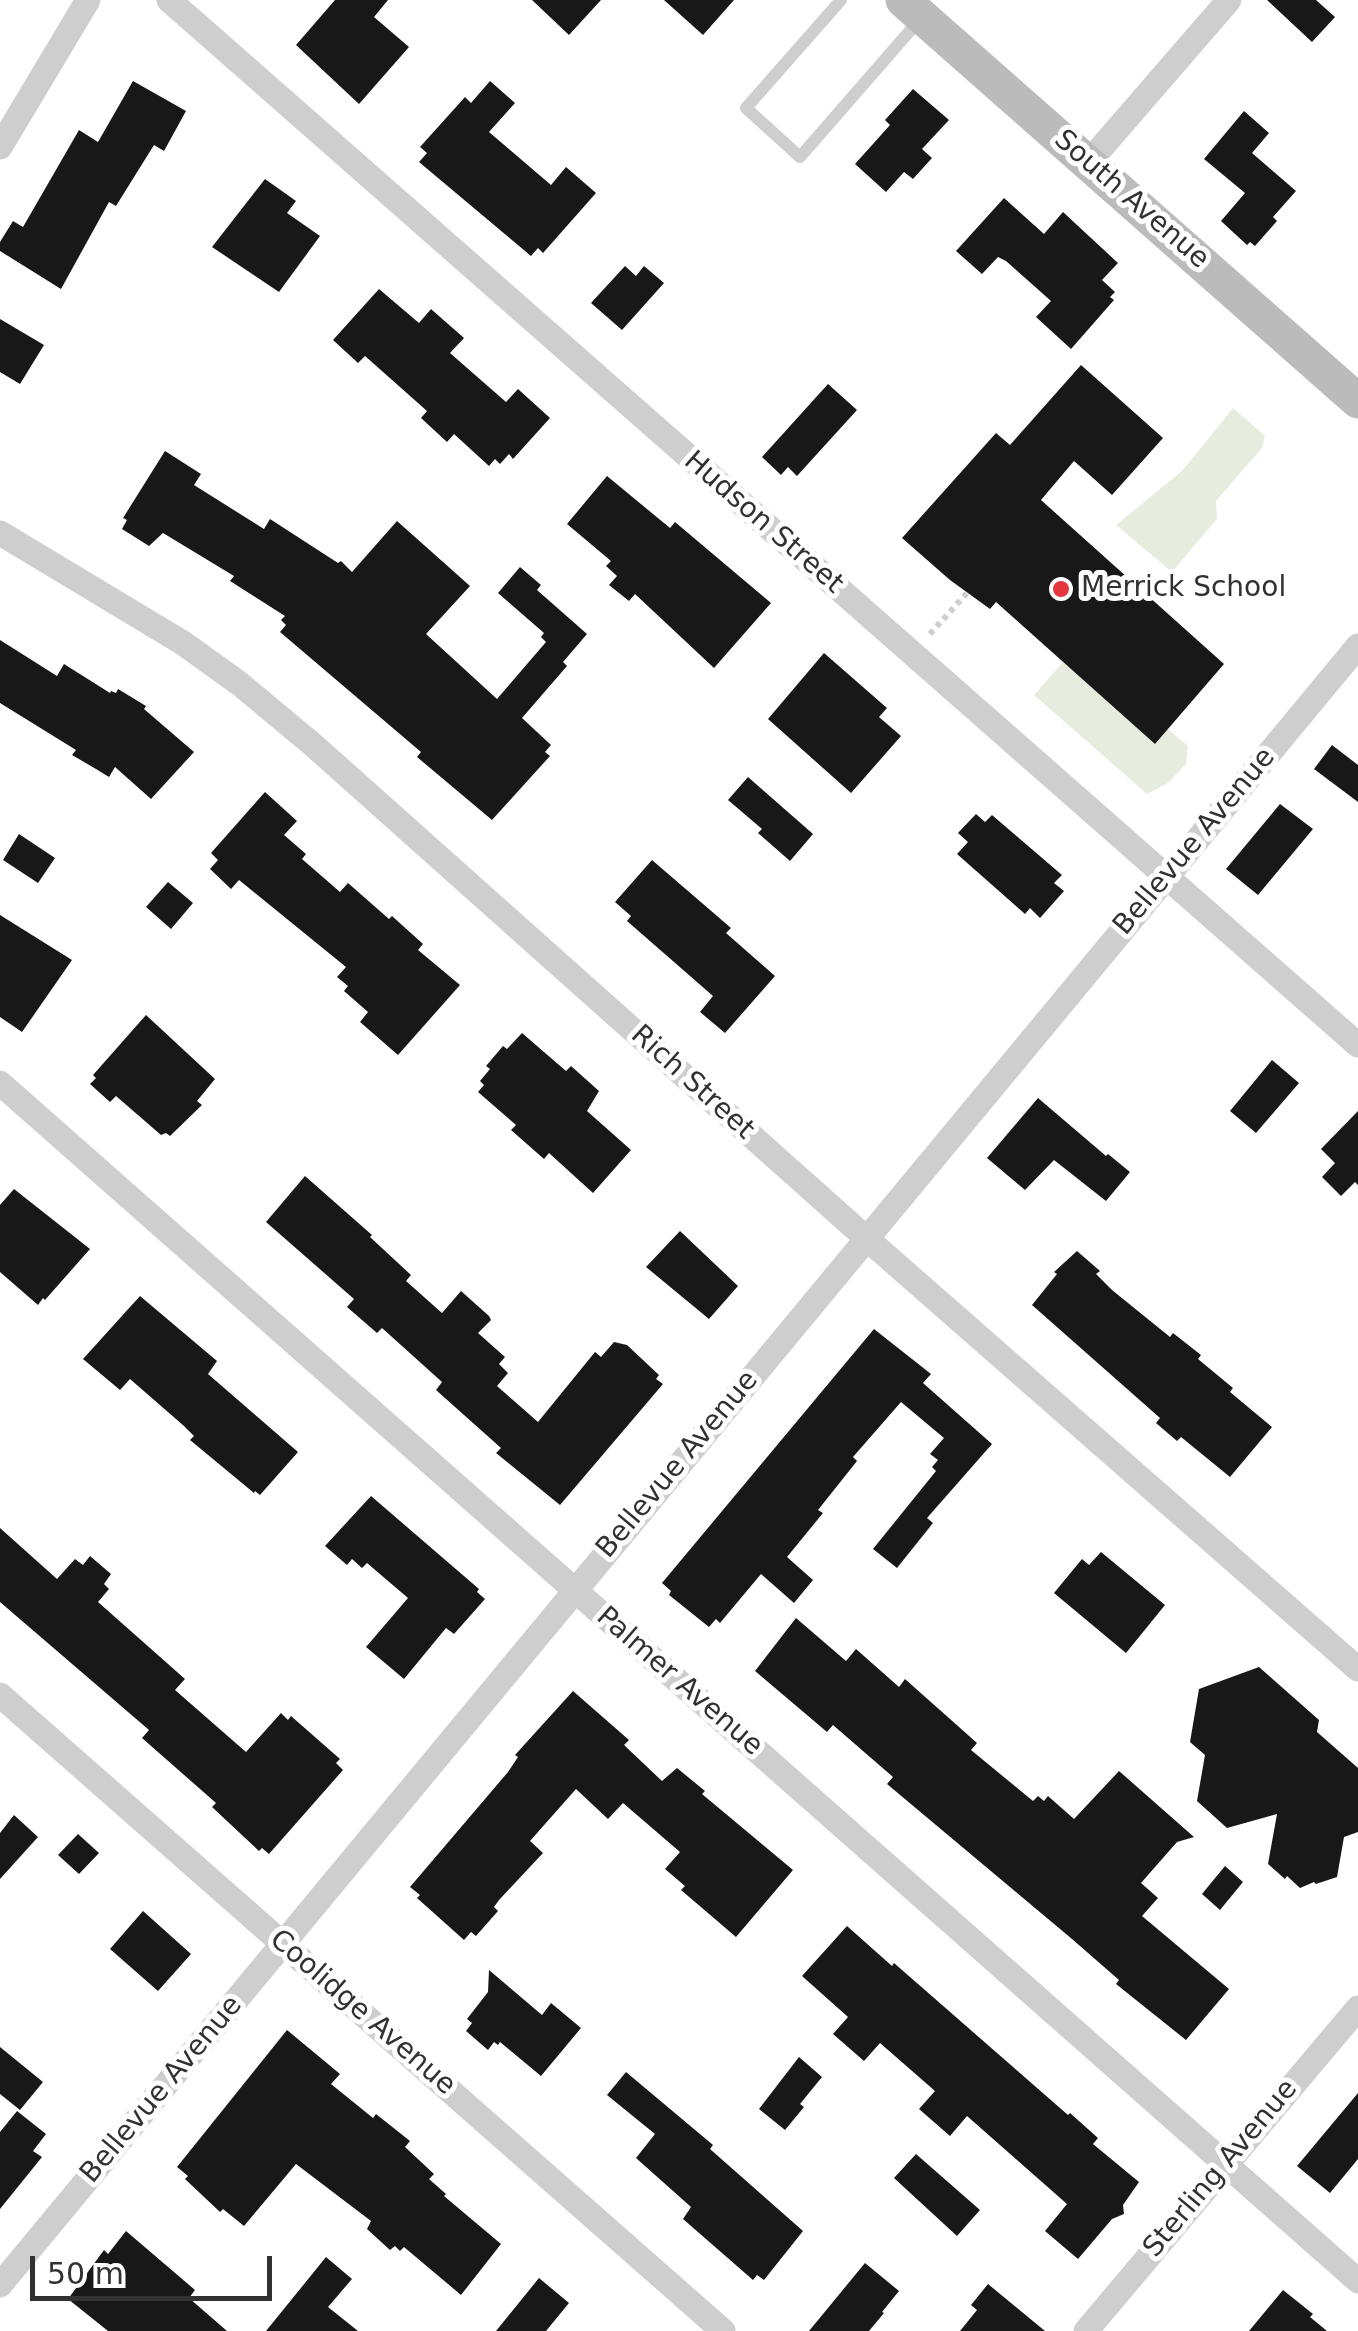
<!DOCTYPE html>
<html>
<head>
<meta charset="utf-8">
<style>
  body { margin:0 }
  #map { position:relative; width:1358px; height:2331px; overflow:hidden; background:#fff; font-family:"DejaVu Sans",sans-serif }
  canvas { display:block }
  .scale { position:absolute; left:30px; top:2256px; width:242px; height:45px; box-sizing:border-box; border:5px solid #313131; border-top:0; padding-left:12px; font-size:30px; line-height:35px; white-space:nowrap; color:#313131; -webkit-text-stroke:8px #fff; paint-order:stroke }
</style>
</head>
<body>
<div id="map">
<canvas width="1358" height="2331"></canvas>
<div class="scale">50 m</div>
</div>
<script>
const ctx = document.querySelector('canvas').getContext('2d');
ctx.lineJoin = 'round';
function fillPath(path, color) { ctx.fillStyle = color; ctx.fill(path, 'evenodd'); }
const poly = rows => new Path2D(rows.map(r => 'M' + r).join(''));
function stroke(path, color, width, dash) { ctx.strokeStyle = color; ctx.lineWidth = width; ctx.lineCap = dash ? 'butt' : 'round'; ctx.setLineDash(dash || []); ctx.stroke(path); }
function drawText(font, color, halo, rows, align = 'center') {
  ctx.font = font + ' "DejaVu Sans",sans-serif'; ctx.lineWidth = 10; ctx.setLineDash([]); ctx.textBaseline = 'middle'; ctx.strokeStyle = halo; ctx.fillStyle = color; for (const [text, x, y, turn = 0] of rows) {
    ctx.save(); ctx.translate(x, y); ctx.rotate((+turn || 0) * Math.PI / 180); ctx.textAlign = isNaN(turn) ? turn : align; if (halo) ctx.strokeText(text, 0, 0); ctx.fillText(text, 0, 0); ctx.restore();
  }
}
fillPath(poly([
  [1233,408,1265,436,1262,448,1216,501,1217,519,1172,572,1116,525,1182,471],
  [1063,662,1155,743,1168,729,1188,746,1186,764,1168,783,1147,794,1034,695]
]), '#e6eddf');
fillPath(poly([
  [335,0,388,0,374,17,409,47,359,104,296,45],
  [532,0,601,0,569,35],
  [664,0,734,0,703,35],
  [1267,0,1316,0,1335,17,1312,42],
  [133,81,186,111,164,151,154,145,116,206,109,202,61,289,0,251,0,242,13,221,23,227,79,130,98,142],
  [490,81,515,103,489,132,551,185,566,167,596,193,543,253,538,248,531,256,419,162,427,153,420,147,465,97,471,103],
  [913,89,949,120,922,149,932,158,913,179,904,172,886,192,855,164,890,125,885,120],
  [1244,111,1269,133,1252,153,1296,191,1273,217,1277,221,1255,246,1250,242,1247,245,1221,221,1245,193,1204,159],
  [265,179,296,201,287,213,320,236,279,292,212,247],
  [1004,198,1044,234,1063,212,1118,263,1102,280,1115,292,1110,297,1114,300,1071,349,1036,317,1051,301,1006,261,998,257,982,274,956,251],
  [625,266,636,276,644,266,664,283,622,330,591,303],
  [379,289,419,323,431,309,464,338,450,353,506,402,518,389,550,418,513,459,509,454,500,464,495,459,489,466,454,434,447,442,421,418,427,411,365,356,358,363,333,340],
  [0,319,44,345,20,384,0,372],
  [1081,365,1163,438,1112,495,1074,461,1041,500,1224,664,1155,744,996,602,990,609,950,580,902,538,996,433,1010,445],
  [828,384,857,410,797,476,788,467,781,475,762,457],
  [165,451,201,474,194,485,264,529,270,519,338,563,341,561,352,572,397,521,470,586,426,634,497,699,546,642,541,637,544,633,498,593,520,567,541,585,537,590,587,634,563,662,567,666,522,718,551,745,545,752,550,756,492,820,417,757,421,752,280,632,286,625,281,620,285,616,230,581,234,576,163,533,149,546,122,529,127,520,123,518],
  [607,476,670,528,675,522,771,603,714,668,635,594,629,601,609,585,617,576,606,566,611,561,567,524],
  [0,640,57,676,64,664,110,693,111,691,116,693,118,689,146,706,144,709,194,752,151,799,115,767,109,777,96,769,72,755,76,750,0,703],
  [824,653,887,708,879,717,901,736,851,793,768,719],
  [1332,745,1358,765,1358,802,1314,769],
  [748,777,813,834,790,861,758,833,762,829,728,800],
  [265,792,297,821,284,835,306,854,302,859,340,892,348,883,389,919,392,916,423,944,418,950,460,985,398,1055,360,1022,368,1012,344,991,348,986,337,977,346,967,239,880,231,889,210,869,218,860,211,853],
  [1280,804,1313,829,1258,895,1226,869],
  [976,814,985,822,992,815,1062,875,1054,883,1064,891,1040,918,1030,908,1025,914,957,854,968,842,958,833],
  [19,834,55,858,38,883,3,860],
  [652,860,731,928,726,933,775,976,725,1033,700,1012,713,996,627,921,631,916,615,902],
  [168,882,193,903,171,929,146,907],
  [0,915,72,960,22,1032,0,1017],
  [146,1015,215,1079,197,1101,202,1105,170,1136,166,1133,161,1135,116,1096,110,1102,90,1084,96,1078,93,1075],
  [522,1033,566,1071,571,1066,599,1091,587,1111,631,1150,593,1193,549,1153,544,1159,511,1130,516,1125,478,1092,484,1085,480,1081,490,1069,486,1066,503,1046,507,1049],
  [1272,1060,1299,1083,1256,1133,1230,1111],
  [1038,1098,1106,1156,1108,1154,1130,1172,1106,1201,1054,1160,1025,1190,987,1158],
  [1358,1111,1358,1185,1355,1182,1341,1196,1322,1177,1335,1163,1321,1149],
  [305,1176,372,1235,370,1237,411,1275,406,1281,442,1313,461,1291,489,1316,491,1320,478,1333,505,1357,499,1364,508,1373,497,1386,538,1422,595,1352,601,1357,614,1342,627,1345,659,1375,656,1379,663,1384,560,1505,496,1453,501,1448,436,1390,442,1382,382,1328,377,1333,347,1307,354,1299,266,1222],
  [14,1189,90,1249,45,1300,43,1298,38,1305,0,1272,0,1205],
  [680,1231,738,1286,709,1319,646,1267],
  [1077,1251,1100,1271,1096,1274,1112,1290,1170,1337,1173,1333,1201,1355,1198,1359,1233,1388,1230,1392,1272,1427,1230,1477,1181,1437,1177,1441,1156,1423,1160,1418,1032,1305,1057,1274,1054,1272],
  [140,1296,217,1361,208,1374,298,1452,260,1495,255,1491,254,1493,190,1440,194,1436,184,1426,130,1379,120,1390,83,1359],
  [874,1329,931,1374,923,1383,992,1444,927,1518,933,1523,897,1568,873,1549,936,1471,932,1467,938,1460,930,1454,944,1438,901,1402,853,1457,857,1461,818,1510,823,1513,787,1557,813,1580,794,1603,761,1574,720,1623,716,1619,709,1627,669,1595,671,1591,662,1583],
  [371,1496,479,1589,477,1592,485,1599,454,1634,446,1628,404,1679,366,1647,408,1598,367,1563,362,1568,352,1559,347,1565,325,1546],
  [0,1528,57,1579,75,1559,83,1565,90,1556,111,1574,104,1584,109,1589,98,1602,185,1679,175,1690,246,1752,281,1713,288,1720,291,1716,340,1759,336,1763,343,1770,269,1854,262,1848,259,1851,212,1807,216,1803,142,1738,149,1730,0,1602],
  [1101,1552,1165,1605,1126,1653,1054,1593,1082,1559,1089,1565],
  [796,1618,846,1661,856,1649,899,1687,905,1679,977,1743,971,1750,1033,1801,1038,1796,1044,1801,1048,1796,1074,1819,1119,1771,1194,1837,1177,1842,1141,1883,1158,1898,1142,1916,1229,1989,1186,2040,1116,1984,1119,1980,1072,1939,887,1784,893,1777,833,1725,827,1732,755,1671],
  [1259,1667,1319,1720,1317,1732,1358,1768,1358,1832,1344,1837,1337,1877,1316,1884,1314,1882,1300,1888,1287,1876,1285,1879,1268,1864,1277,1814,1227,1828,1197,1801,1205,1755,1190,1742,1199,1689],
  [573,1691,629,1740,624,1745,662,1781,677,1768,705,1791,702,1794,793,1870,736,1937,681,1890,685,1886,665,1869,680,1852,623,1803,608,1819,576,1789,530,1841,543,1853,499,1900,494,1907,498,1911,476,1936,471,1932,464,1940,417,1898,420,1895,410,1887,508,1772,518,1757,515,1755],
  [14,1815,38,1837,0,1879,0,1833],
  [78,1834,99,1853,79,1874,58,1855],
  [1225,1866,1243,1882,1220,1910,1202,1894],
  [143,1911,191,1954,158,1991,110,1949],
  [847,1926,892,1966,894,1963,1068,2115,1070,2113,1098,2138,1093,2144,1139,2182,1123,2205,1124,2214,1112,2219,1078,2259,1045,2231,1067,2204,967,2116,950,2136,919,2109,935,2091,880,2043,864,2061,833,2034,848,2017,802,1976],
  [489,1970,542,2015,551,2003,581,2028,541,2076,500,2042,498,2045,494,2042,488,2050,466,2031,472,2023,467,2019,488,1992],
  [287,2030,340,2074,331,2084,373,2118,376,2114,410,2141,405,2147,434,2174,429,2179,446,2194,444,2196,501,2244,461,2295,404,2247,400,2251,395,2246,390,2250,367,2229,371,2221,296,2164,244,2226,223,2209,220,2212,185,2179,188,2176,177,2167],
  [0,2047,43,2082,20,2110,0,2094],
  [799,2057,822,2077,800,2104,804,2107,785,2130,759,2109],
  [626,2072,713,2145,710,2149,803,2231,764,2280,757,2275,753,2280,683,2219,691,2207,636,2158,655,2134,607,2095],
  [1358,2093,1358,2159,1330,2193,1297,2166],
  [17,2111,46,2134,33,2151,42,2157,0,2209,0,2132],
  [916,2154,980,2210,957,2236,894,2178],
  [126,2231,195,2290,189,2298,227,2331,108,2331,68,2299,104,2250,108,2254],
  [326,2257,352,2279,328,2307,358,2331,266,2331],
  [865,2263,899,2291,882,2312,884,2313,869,2331,809,2331],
  [539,2278,569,2303,546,2331,496,2331],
  [988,2284,1045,2331,960,2331,977,2310,971,2305],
  [1283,2290,1313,2314,1310,2317,1327,2331,1249,2331]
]), '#181818');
stroke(poly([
  [930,634,967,593]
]), '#cecece', 6, [5, 5]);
stroke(poly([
  [841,0,746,108,800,157,922,17]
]), '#cecece', 12);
stroke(poly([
  [169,0,1358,1045],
  [0,147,88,0],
  [1088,163,1229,0],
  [0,533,183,643,240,684,312,744,866,1238,1358,1669],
  [0,1083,1358,2281],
  [0,1695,723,2331],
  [0,2285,1358,646],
  [1086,2331,1358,2008]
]), '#cecece', 25);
stroke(poly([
  [903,0,1358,401]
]), '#bbb', 35);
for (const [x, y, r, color] of [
  [1061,589,10,"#e5363e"]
]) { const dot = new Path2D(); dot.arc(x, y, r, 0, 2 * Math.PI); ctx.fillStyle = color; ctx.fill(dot); stroke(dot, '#fff', 4); }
drawText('28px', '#313131', '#fff', [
  ["South Avenue",1131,200,41],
  ["Hudson Street",763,523,41],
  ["Bellevue Avenue",1195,842,-50],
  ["Rich Street",692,1083,42],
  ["Bellevue Avenue",678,1465,-50],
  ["Palmer Avenue",679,1682,41],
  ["Coolidge Avenue",362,2013,41],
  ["Bellevue Avenue",162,2090,-50],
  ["Sterling Avenue",1221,2169,-50]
]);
drawText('28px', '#313131', '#fff', [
  ["Merrick School",1081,589]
], 'left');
</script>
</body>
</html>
